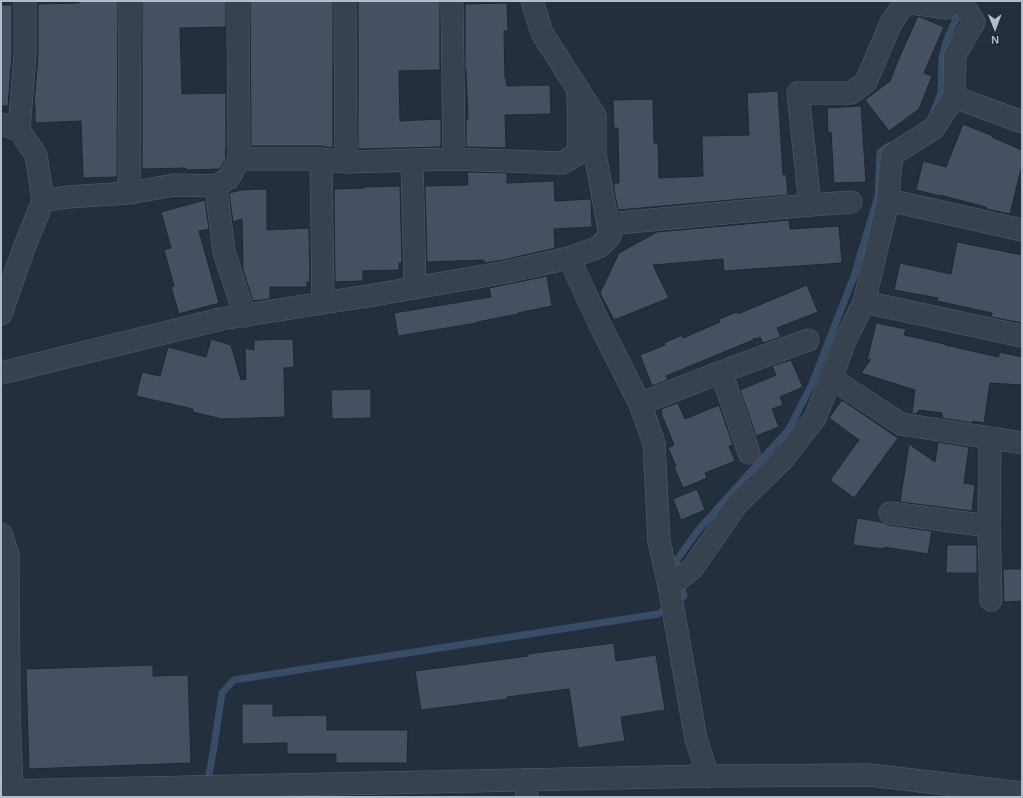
<!DOCTYPE html>
<html>
<head>
<meta charset="utf-8">
<style>
  body { margin:0 }
  #map { position:relative; width:1023px; height:798px; overflow:hidden; background:#242f3e; font-family:Arial,sans-serif }
  canvas { display:block }
  .frame { position:absolute; inset:0; border:2px solid #b4bcc9; pointer-events:none }
  .north { position:absolute; left:975px; top:8px; width:40px; height:40px; -webkit-text-stroke:3px #1d2633; paint-order:stroke; rotate:179deg; font-size:11px; font-weight:700; line-height:16px; text-align:center; color:#b4bcc9 }
  .north::after { content:''; display:block; margin:auto; width:14px; height:18px; background:#b4bcc9; clip-path:polygon(50% 0,100% 100%,50% 72%,0 100%) }
</style>
</head>
<body>
<div id="map">
<canvas width="1023" height="798"></canvas>
<div class="frame"></div>
<div class="north">N</div>
</div>
<script>
const ctx = document.querySelector('canvas').getContext('2d');
ctx.lineJoin = 'round';
const poly = rows => new Path2D(rows.map(r => 'M' + r).join(''));
function stroke(path, color, width, dash) { ctx.strokeStyle = color; ctx.lineWidth = width; ctx.lineCap = dash ? 'butt' : 'round'; ctx.setLineDash(dash || []); ctx.stroke(path); }
function fillPath(path, color) { ctx.fillStyle = color; ctx.fill(path, 'evenodd'); }
stroke(poly([
  [934,111,941,93,942,57,947,39,961,8],
  [207,785,213,753,222,693,234,680,658,614,684,596,676,561,699,529,789,429,812,384,854,276,878,196,880,152,889,146]
]), '#394c67', 7);
const building = poly([
  [79,1,118,1,117,177,83,178,81,121,35,123,35,105,34,105,38,55,38,4,79,3,79,1],
  [142,1,226,1,226,27,180,28,182,94,226,93,226,151,225,151,226,158,220,169,186,170,186,168,142,169,142,1],
  [250,1,333,1,333,148,321,146,251,146,250,1],
  [358,1,440,1,440,70,399,71,400,121,441,119,441,147,359,149,358,148,358,1],
  [507,3,508,31,504,31,505,78,506,78,507,86,550,85,551,114,505,115,506,148,466,147,466,119,468,119,466,70,465,70,465,4,507,3],
  [1,5,12,5,12,54,8,106,1,106,1,5],
  [918,16,944,27,924,73,932,76,919,109,889,131,865,100,890,81,899,58,918,16],
  [778,91,783,175,786,174,788,195,618,210,614,190,614,183,619,183,618,128,614,128,613,100,653,99,654,143,658,143,659,178,703,176,702,136,749,135,747,93,778,91],
  [861,106,866,182,834,183,831,132,828,133,827,108,861,106],
  [963,124,993,136,992,137,1022,150,1022,165,1010,214,986,209,986,207,940,195,940,196,916,190,923,161,946,167,963,124],
  [467,172,507,173,507,183,554,181,555,201,591,199,592,227,554,229,555,248,504,260,484,263,484,260,427,262,425,186,468,185,467,172],
  [400,186,402,263,399,263,399,270,363,271,363,281,335,282,334,189,364,188,364,187,400,186],
  [267,189,267,230,309,228,310,282,307,282,307,287,270,287,270,299,253,301,243,270,242,219,233,222,229,193,241,190,267,189],
  [205,200,209,229,199,231,219,303,179,314,171,287,174,286,164,250,171,248,161,212,205,200],
  [789,220,790,229,839,226,842,263,724,271,723,259,653,265,669,298,614,320,600,293,619,253,657,232,789,220],
  [957,242,1022,255,1022,323,991,317,992,313,937,301,938,298,894,290,900,263,951,274,957,242],
  [547,276,552,306,518,313,518,314,477,322,477,323,398,336,394,313,491,297,489,288,547,276],
  [807,285,818,312,777,328,781,337,763,343,760,337,756,339,754,338,753,340,666,376,668,380,652,386,640,355,665,345,664,343,682,335,683,338,720,322,719,319,737,312,738,314,807,285],
  [876,323,906,329,904,335,945,344,945,345,999,357,999,352,1022,357,1022,385,990,383,984,423,973,421,972,423,942,418,942,413,919,410,916,414,912,413,915,390,861,373,871,359,867,361,876,323],
  [211,339,231,345,241,380,246,379,245,348,254,350,254,340,293,339,294,367,284,368,285,417,222,419,193,412,193,409,136,396,142,372,160,376,168,347,206,357,211,339],
  [791,360,803,387,780,397,783,405,772,409,779,427,756,436,740,390,776,375,772,366,791,360],
  [371,389,371,418,332,419,331,390,371,389],
  [842,400,898,438,854,498,830,480,859,440,829,418,842,400],
  [678,403,685,419,719,405,733,445,729,446,735,461,705,473,707,478,683,488,674,467,676,466,668,448,674,445,661,413,662,412,661,409,678,403],
  [938,442,969,447,964,483,975,485,972,511,900,502,909,444,935,462,938,442],
  [697,489,705,510,681,520,673,499,697,489],
  [857,518,881,522,888,525,932,531,928,554,884,547,884,549,853,545,857,518],
  [947,545,977,545,977,573,946,573,947,545],
  [1003,569,1022,569,1022,601,1004,602,1003,569],
  [614,643,616,661,656,655,665,710,621,717,625,741,578,748,569,689,507,697,507,699,421,710,415,671,528,656,528,654,614,643],
  [153,665,153,676,188,675,191,763,29,769,26,669,153,665],
  [242,704,273,704,273,716,327,715,327,730,408,730,407,763,336,763,336,754,287,754,287,743,242,744,242,704]
]);
fillPath(building, '#455162');
stroke(building, '#1f2835', 1);
const minor = poly([
  [238,1,239,159],
  [345,1,346,162],
  [452,1,454,159],
  [905,2,947,8,950,1],
  [954,97,1022,122],
  [1,124,19,130,36,155,43,201,24,248,1,314],
  [19,130,25,55,25,1],
  [321,159,323,303],
  [412,160,415,288],
  [216,186,224,252,245,316],
  [129,193,130,1],
  [888,200,1022,230],
  [43,201,67,197,129,193,175,185,216,186,229,178,239,159,321,159,346,162,454,159,562,163,579,153,578,89],
  [810,205,798,93,851,93,866,82,891,23,905,2,905,1],
  [608,224,810,205,851,202],
  [569,258,601,327,640,404,654,443,659,541,669,586,696,739,708,776],
  [864,302,1022,336],
  [721,372,749,453],
  [1,373,221,319,374,295,506,272,569,258,599,247,610,236,608,224,595,154,595,116,542,33,532,1],
  [831,378,901,424,1022,443],
  [640,404,721,372,808,340],
  [990,439,989,526,991,600],
  [890,513,989,526],
  [1,534,8,554,9,708,12,790,9,797],
  [669,586,692,569,737,504,784,458,815,418,831,378,845,341,864,302,887,206,892,155,934,128,954,97,955,55,974,22,961,1],
  [525,780,527,797]
]);
const tertiary = poly([
  [1,791,708,776,870,775,1022,793]
]);
stroke(minor, '#565f6c', 23);
stroke(tertiary, '#565f6c', 23);
stroke(minor, '#38414e', 22);
stroke(tertiary, '#38414e', 22);
</script>
</body>
</html>
